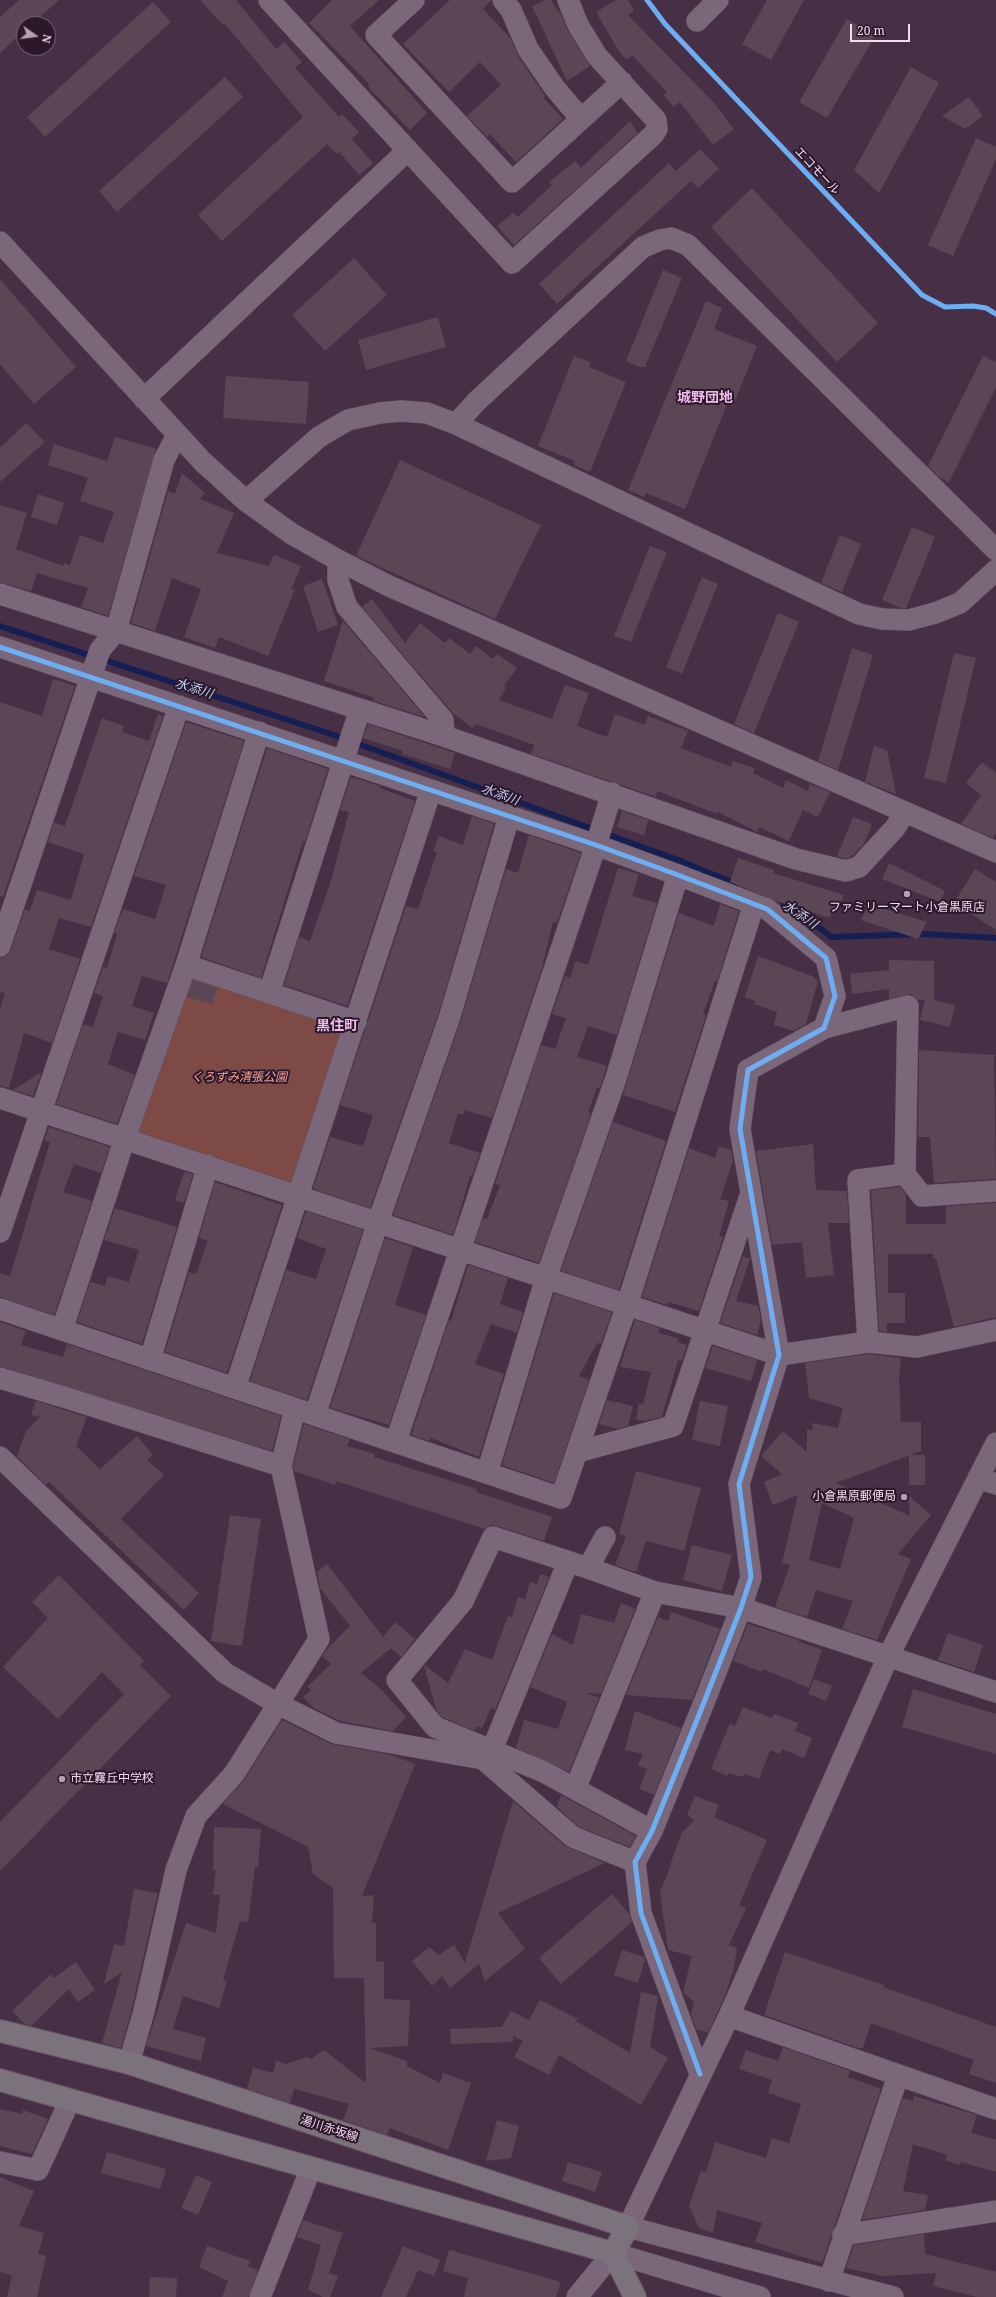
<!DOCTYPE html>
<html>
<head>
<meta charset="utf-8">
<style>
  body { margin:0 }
  #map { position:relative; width:996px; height:2297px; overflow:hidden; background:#473046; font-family:"Noto Serif",serif }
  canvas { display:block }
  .north { position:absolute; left:16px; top:16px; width:40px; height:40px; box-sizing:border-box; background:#2b182a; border:1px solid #7b657a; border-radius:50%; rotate:104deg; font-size:11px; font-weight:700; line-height:16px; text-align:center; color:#f3d9f1 }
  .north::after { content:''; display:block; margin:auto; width:14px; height:18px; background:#b79eb5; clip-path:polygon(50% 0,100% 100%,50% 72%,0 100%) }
  .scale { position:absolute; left:850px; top:24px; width:60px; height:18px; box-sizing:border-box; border:2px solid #f3d9f1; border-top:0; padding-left:5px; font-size:12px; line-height:14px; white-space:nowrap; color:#f3d9f1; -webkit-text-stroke:3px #2b182a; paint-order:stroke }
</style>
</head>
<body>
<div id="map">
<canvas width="996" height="2297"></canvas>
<div class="north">N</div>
<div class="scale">20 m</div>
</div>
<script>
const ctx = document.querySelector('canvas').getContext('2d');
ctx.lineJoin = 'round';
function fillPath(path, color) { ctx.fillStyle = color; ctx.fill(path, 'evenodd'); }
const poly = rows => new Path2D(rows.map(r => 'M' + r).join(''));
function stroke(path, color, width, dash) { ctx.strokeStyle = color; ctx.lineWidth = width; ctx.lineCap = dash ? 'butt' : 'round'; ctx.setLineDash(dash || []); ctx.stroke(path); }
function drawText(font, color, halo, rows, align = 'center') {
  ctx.font = font + ' "Noto Serif","Noto Sans JP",serif'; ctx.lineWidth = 4; ctx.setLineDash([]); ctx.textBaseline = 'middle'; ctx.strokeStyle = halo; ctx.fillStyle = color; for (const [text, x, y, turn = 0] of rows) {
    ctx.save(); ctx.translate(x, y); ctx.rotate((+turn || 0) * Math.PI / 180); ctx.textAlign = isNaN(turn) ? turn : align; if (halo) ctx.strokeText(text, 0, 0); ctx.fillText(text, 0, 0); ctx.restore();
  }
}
fillPath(poly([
  [190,974,343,1025,293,1181,289,1182,271,1178,135,1134]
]), '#7d4a46');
stroke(poly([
  [0,626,328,733,678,860,736,884],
  [784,903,791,905,831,937,923,934,996,938]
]), '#151f54', 6);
fillPath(poly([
  [19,0,59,0,32,24,24,24,24,31,0,53,0,17],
  [200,0,236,0,276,49,284,42,302,62,295,68,339,117,342,114,359,132,352,139,373,163,359,175,339,152,337,154,327,144,222,241,198,215,303,117,225,24,223,25],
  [332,0,379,0,350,26,427,113,410,130,368,87,370,85,309,23],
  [450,0,491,0,483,9,511,39,518,56,545,96,543,97,563,119,516,162,490,134,487,137,467,116,501,85,480,62,449,92,403,44],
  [545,0,551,0,561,15,568,31,590,66,567,81,532,6],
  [616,0,628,0,634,11,628,15,714,103,734,129,713,145,680,102,674,107,663,95,667,92,632,55,627,60,620,53,596,12],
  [767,0,804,0,771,60,742,44],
  [153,2,171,22,45,137,27,117],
  [847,19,875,36,827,118,799,102],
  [911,67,939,83,879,193,854,170],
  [225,77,243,97,117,212,99,191],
  [969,97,983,116,965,129,942,116],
  [630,121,638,133,514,245,497,226,513,213,518,217,552,185,549,182,575,161,581,168],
  [976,138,996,147,996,159,953,256,928,245],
  [700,149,719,169,698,188,691,181,557,304,539,284,669,163,676,171],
  [752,188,878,323,837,362,711,227],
  [354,258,387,295,325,351,292,315],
  [663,270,682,278,645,367,639,367,626,361],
  [0,279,76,367,34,404,0,364],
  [706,301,722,308,714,329,757,346,733,406,727,404,685,509,646,493,644,497,628,490],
  [438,317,446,347,366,370,358,340],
  [574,356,591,362,589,367,626,382,590,472,574,465,575,461,538,446],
  [983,356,996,362,996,387,949,482,939,477,928,466],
  [226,376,309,382,306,424,223,418],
  [26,423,45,442,0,482,0,448],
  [115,437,156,449,108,616,81,607,88,588,37,573,31,591,0,582,0,505,27,513,16,549,63,566,64,563,70,565,80,535,103,543,114,512,80,501,88,478,48,465,54,444,107,461],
  [400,460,541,525,495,619,356,556],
  [182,473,205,493,200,499,234,513,217,553,269,566,274,555,301,566,291,590,295,589,268,656,219,637,215,648,184,637,201,589,172,578,155,631,131,623,168,491,175,494],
  [38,494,64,503,57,525,31,517],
  [912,527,935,537,906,608,901,608,882,600],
  [840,535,861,544,842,592,821,583],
  [650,546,667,552,631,642,614,636],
  [702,577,718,584,682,674,666,667],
  [322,579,338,625,318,632,303,586],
  [372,599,405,643,420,623,445,643,449,638,470,654,476,646,493,659,497,654,517,668,504,686,506,688,499,700,552,719,565,685,589,693,577,726,607,737,615,714,645,725,648,716,688,731,681,748,731,767,733,761,754,768,753,773,783,788,786,780,808,791,810,784,830,792,818,817,803,810,789,841,759,827,757,832,718,812,717,814,657,791,656,797,531,754,534,745,476,724,472,728,453,713,362,607],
  [778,613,799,622,754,733,734,724],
  [343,621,425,717,374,701,375,698,324,681],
  [852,648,873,655,838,770,818,761],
  [954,653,976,658,946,783,924,778],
  [53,679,75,686,3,897,0,896,0,702,42,716],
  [158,714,163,716,91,927,59,918,49,949,80,959,52,1043,24,1033,9,1088,0,1086,0,1010,5,993,0,992,0,958,8,955,11,950,25,909,30,911,37,890,71,900,84,854,48,842,54,822,65,826,102,718,124,726,122,732,149,741],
  [186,722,244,741,167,983,142,976,132,1006,154,1013,145,1040,118,1032,108,1064,135,1075,117,1124,56,1104,83,1024,93,1027,103,996,94,993,103,967,107,968,117,934,114,933,123,909,155,919,166,885,134,876],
  [368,724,455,753,450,769,402,754,403,751,363,738],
  [874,746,887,750,896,794,865,782],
  [267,748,328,769,305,842,303,841,261,978,201,957],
  [982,762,996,773,996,833,993,838,961,824,981,795,966,783],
  [351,777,380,786,380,788,415,801,347,1006,284,985,299,937,310,941,331,881,349,812,340,810],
  [622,811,648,820,644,835,617,827],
  [472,816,494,824,438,1015,370,1208,313,1189,330,1137,363,1146,373,1115,340,1105,406,906,418,909,437,852,433,851,439,836,463,845],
  [853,817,872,824,864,844,852,856,846,859,837,856],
  [529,835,581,853,557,923,553,922,542,968,492,1118,465,1110,463,1115,458,1113,449,1143,480,1153,472,1176,470,1176,453,1235,393,1215,460,1023,506,869,518,873],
  [738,858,774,870,773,873,844,895,837,912,832,910,830,918,776,901,730,882],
  [889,863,945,891,940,902,882,879],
  [618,868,639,874,632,896,657,903,617,1035,588,1026,577,1057,607,1066,600,1088,597,1087,588,1113,591,1114,539,1263,475,1242,483,1218,487,1219,500,1185,495,1184,541,1045,555,1049,566,1018,552,1014,565,976,570,978,576,961,588,965],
  [975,869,996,882,996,930,954,903],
  [720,904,739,911,717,982,715,981,703,1014,706,1015,675,1112,623,1095,679,913,714,926],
  [869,904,927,922,918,939,861,920],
  [758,956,812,976,818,981,806,1024,794,1031,774,1025,777,1012,754,1004,756,1001,745,997],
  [889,960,934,961,934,1000,955,1005,950,1027,920,1020,925,1000,918,1000,911,994,889,999,889,989,852,994,850,974,889,970],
  [193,980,217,988,212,1004,187,997],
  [919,1050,994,1055,996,1179,934,1183,930,1137,918,1137],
  [40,1073,41,1073,33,1096,13,1090],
  [613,1122,666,1141,619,1290,561,1271],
  [49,1127,110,1147,101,1173,74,1164,63,1192,92,1201,54,1315,0,1297,0,1273,10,1276,50,1142,44,1140],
  [813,1144,816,1190,847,1191,849,1223,828,1223,834,1275,806,1278,802,1242,772,1245,756,1151],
  [719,1146,731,1150,733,1161,720,1199,729,1201,719,1236,723,1237,699,1311,668,1302,667,1305,642,1297,689,1148,715,1158],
  [184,1172,193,1174,184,1203,175,1200],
  [215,1182,282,1205,227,1373,165,1352,189,1272,196,1274,208,1241,199,1238],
  [900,1187,906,1194,906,1224,946,1224,946,1206,996,1203,996,1317,954,1327,936,1258,933,1258,933,1254,888,1254,888,1293,905,1293,905,1323,887,1323,887,1332,879,1331,871,1190],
  [115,1208,177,1227,142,1344,77,1322,90,1282,105,1286,108,1276,129,1282,139,1250,104,1240],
  [306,1211,363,1230,307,1400,250,1381,286,1270,316,1279,326,1249,297,1238],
  [385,1238,413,1247,395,1305,426,1315,389,1425,330,1408],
  [743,1256,750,1259,736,1301,758,1306,761,1320,757,1335,720,1323],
  [468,1265,508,1278,500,1304,523,1312,517,1333,491,1324,475,1364,504,1374,479,1457,431,1438,429,1441,411,1435,449,1320,451,1321],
  [554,1293,612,1312,601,1344,597,1343,579,1376,589,1380,554,1483,502,1465],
  [635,1320,660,1328,658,1333,678,1338,677,1342,687,1345,682,1361,678,1360,662,1417,644,1421,636,1419,639,1403,643,1404,651,1372,620,1367],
  [0,1322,26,1331,21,1345,63,1357,67,1344,281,1416,272,1451,0,1366],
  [713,1346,757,1360,751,1381,705,1368],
  [868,1354,901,1358,899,1377,901,1422,921,1422,921,1451,836,1483,910,1516,909,1496,931,1515,898,1554,911,1559,877,1640,842,1629,853,1601,816,1590,807,1617,775,1607,790,1565,782,1563,798,1495,773,1505,764,1482,782,1474,761,1456,783,1431,807,1452,807,1430,813,1429,812,1423,838,1428,843,1408,809,1398,805,1363],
  [822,1503,854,1518,840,1569,809,1560],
  [607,1400,633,1406,628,1426,618,1429,599,1424],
  [36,1401,87,1417,76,1446,100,1469,137,1436,153,1455,147,1460,164,1475,121,1519,199,1593,184,1610,49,1482,46,1485,17,1456,26,1431,40,1417,31,1415],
  [700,1401,728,1406,720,1446,692,1440],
  [304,1424,350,1439,347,1446,375,1454,374,1457,477,1489,476,1492,552,1517,544,1541,497,1526,491,1525,485,1529,336,1481,335,1485,294,1471,293,1466],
  [909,1455,925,1455,925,1485,909,1485],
  [636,1471,701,1488,684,1551,646,1541,636,1572,615,1565,626,1536,619,1534],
  [230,1515,261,1519,242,1646,211,1641],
  [692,1545,732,1555,722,1591,683,1580],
  [327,1564,383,1637,395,1622,415,1639,401,1657,391,1648,361,1673,382,1690,406,1717,393,1731,340,1721,314,1708,303,1697,311,1690,307,1687,331,1664,322,1656,327,1649,350,1626,320,1588,317,1572],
  [540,1574,549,1577,495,1710,491,1708,482,1728,477,1726,475,1731,442,1717,436,1709,424,1666,425,1665,448,1683,465,1649,492,1660,508,1616,512,1617,518,1597,525,1599,530,1582,537,1584],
  [59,1575,144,1661,140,1665,171,1696,0,1871,0,1822,124,1694,102,1672,58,1719,3,1667,48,1618,32,1602],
  [621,1603,635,1609,601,1694,587,1693,599,1698,569,1772,516,1748,524,1720,558,1729,567,1702,530,1687,552,1634,573,1645,581,1614,614,1623],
  [671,1612,720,1629,692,1700,626,1695,658,1617,668,1621],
  [748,1624,799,1640,798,1641,822,1650,809,1688,763,1669,762,1672,733,1661],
  [948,1633,983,1645,974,1672,938,1660],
  [814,1679,832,1686,826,1701,808,1694],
  [913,1689,996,1714,996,1754,902,1727],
  [743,1707,772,1718,774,1714,798,1723,795,1731,812,1738,804,1758,782,1749,780,1754,770,1750,759,1779,746,1774,741,1777,729,1773,728,1776,711,1769,730,1723,735,1726],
  [635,1711,681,1728,654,1795,639,1789,647,1769,638,1766,643,1754,625,1750],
  [282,1720,331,1744,388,1754,415,1764,362,1896,374,1895,372,1923,376,1923,376,1962,384,1961,384,1999,410,2000,408,2046,369,2048,407,2061,407,2066,440,2083,443,2073,471,2083,448,2150,390,2128,387,2135,343,2120,349,2104,294,2089,290,2103,247,2089,253,2068,273,2073,276,2061,286,2064,307,2057,311,2059,324,2050,366,2083,364,1978,334,1978,333,1888,313,1874,308,1847,223,1804,244,1780],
  [561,1795,636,1836,630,1847,579,1827,557,1807],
  [695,1796,719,1805,714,1817,767,1840,739,1905,746,1908,729,1945,737,1948,734,1968,726,1993,708,2033,696,2029,691,2014,694,2002,683,1992,692,1956,668,1950,660,1892,671,1865,670,1865,682,1832,694,1821,687,1814],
  [513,1801,565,1846,605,1863,498,1913,525,1949,485,1981,479,1964,450,1988,442,1976,432,1986,412,1961,429,1947,439,1955,454,1945,465,1963],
  [214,1827,261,1829,258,1867,255,1867,248,1922,240,1921,223,1980,227,1981,219,2008,183,1996,173,2029,206,2038,201,2061,146,2046,186,1923,216,1933,220,1895,213,1895,216,1870,213,1870],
  [134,1889,158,1893,132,2008,121,2048,102,2043,122,1972,104,1984,114,1944,124,1946],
  [612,1894,629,1914,632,1922,561,1984,539,1958],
  [622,1950,644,1957,645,1960,638,1983,614,1975],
  [785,1952,884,1985,883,1987,996,2027,996,2083,969,2074,974,2060,871,2023,863,2048,858,2048,764,2015],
  [76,1962,95,1990,78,2002,69,1989,31,2026,25,2024,12,2011,51,1974,54,1978],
  [641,1992,658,1996,650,2047,668,2058,641,2105,559,2055,549,2075,514,2057,523,2041,513,2036,513,2042,451,2044,450,2029,502,2027,511,2011,529,2020,540,2000,578,2019,576,2021,630,2053],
  [783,2047,850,2071,848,2077,881,2089,822,2263,755,2242,762,2223,717,2210,713,2233,699,2228,689,2206,701,2171,706,2172,715,2142,766,2158,772,2138,789,2143,801,2104,768,2093,772,2080,739,2069,746,2050,778,2061],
  [914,2096,977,2115,971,2133,996,2140,996,2172,961,2162,960,2165,945,2160,947,2155,913,2144,903,2191,928,2195,925,2210,862,2220,903,2098,913,2101],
  [0,2109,22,2114,23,2110,48,2119,32,2154,0,2146],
  [497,2120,519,2126,511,2158,486,2161],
  [107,2152,166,2169,160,2189,101,2173],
  [568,2162,602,2172,595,2192,562,2181],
  [196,2175,212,2182,198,2215,181,2208],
  [0,2177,34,2191,19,2226,44,2233,38,2254,46,2256,37,2297,7,2297,12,2276,0,2272],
  [303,2220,343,2233,329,2273,338,2276,330,2297,323,2297,308,2290,321,2245,297,2237],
  [924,2234,925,2254,996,2272,996,2297,977,2297,933,2286,936,2273,883,2276,846,2268,854,2245],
  [207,2246,250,2261,248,2267,258,2270,248,2297,222,2297,228,2281,199,2267],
  [403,2246,440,2260,434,2276,418,2270,406,2297,381,2297],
  [449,2250,561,2282,556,2297,464,2297,468,2278,443,2271],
  [150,2277,177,2278,176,2297,149,2297]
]), '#5b4655');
const minor = poly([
  [269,0,512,263,653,135,657,129,656,120,597,56,578,25,568,0],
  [414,0,376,35,512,182,622,82],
  [503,0,511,10,528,49,554,87,581,119],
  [697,21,718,0],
  [0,242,203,462,246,501,292,534,338,560,389,586,996,852],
  [144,399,408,150],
  [456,424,477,401,643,247,660,240,671,238,688,245,996,550],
  [246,501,319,437,348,420,380,413,401,411,427,413,456,424,859,614,882,619,909,620,935,613,960,603,996,570],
  [338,560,338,580,347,607,443,720,444,736],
  [0,594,444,736,796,859,846,871,859,867,895,828,905,812],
  [0,647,596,845,678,875,767,909,826,958,835,996,824,1028,748,1070,740,1129,779,1355,739,1484,751,1577,741,1608,701,1710,652,1831,635,1862,641,1913,700,2074],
  [0,946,100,650,116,631,164,460,177,435],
  [186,965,259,732],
  [269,993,360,709],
  [824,1028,908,1006,905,1174,858,1180,868,1342],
  [0,1098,779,1355,868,1342,917,1347,996,1330],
  [905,1174,922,1196,996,1191],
  [0,1232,179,706],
  [0,1309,561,1498,627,1305,754,904],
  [62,1330,125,1138,186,965,356,1022],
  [150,1360,208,1165],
  [0,1378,67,1398,281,1466],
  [235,1388,431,790],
  [315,1415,378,1222,449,1019,509,817],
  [396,1441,596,845,612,793],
  [577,1452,673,1426,750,1196],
  [0,1457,225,1673,278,1704,336,1733,483,1759,573,1837,635,1862],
  [487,1473,546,1278,616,1078,678,875],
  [978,1478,996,1484],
  [605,1537,588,1568,655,1592,741,1608,996,1692],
  [588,1568,493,1537,463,1601,397,1680,435,1727,544,1772,652,1831],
  [492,1750,568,1562],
  [575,1789,655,1592],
  [729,2016,996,2109],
  [129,2063,144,2011,176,1870,196,1816,234,1774,319,1639,281,1466,295,1409],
  [0,2162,38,2170,70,2100],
  [843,2235,996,2211],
  [829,2281,898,2076],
  [260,2297,311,2168],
  [577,2297,613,2253,760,2297],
  [893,2297,628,2227,729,2016,888,1657,996,1443]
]);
const major = poly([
  [0,2031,129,2063,628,2227,613,2253],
  [0,2080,613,2253,635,2297]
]);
stroke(minor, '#634f62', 22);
stroke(major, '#634f62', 24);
stroke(minor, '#7a6779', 21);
stroke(major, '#7b727c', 22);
stroke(poly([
  [647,0,665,24,922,295,945,307,973,306,986,308,996,314],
  [0,647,596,845,678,875,767,909,826,958,835,996,824,1028,748,1070,740,1129,779,1355,739,1484,751,1577,741,1608,701,1710,652,1831,635,1862,641,1913,700,2074]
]), '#6dadf4', 5);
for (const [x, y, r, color] of [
  [907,894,4,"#b79eb5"],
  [904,1497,4,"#b79eb5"],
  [62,1779,4,"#b79eb5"]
]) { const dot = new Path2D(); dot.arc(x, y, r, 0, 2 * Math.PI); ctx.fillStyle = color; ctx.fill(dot); stroke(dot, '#2b182a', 1.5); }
drawText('12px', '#f3d9f1', '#2b182a', [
  ["エコモール",817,171,47],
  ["湯川赤坂線",329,2129,18]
]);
drawText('12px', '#f3d9f1', '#2b182a', [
  ["ファミリーマート小倉黒原店",907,908],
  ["小倉黒原郵便局",896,1497,"right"],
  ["市立霧丘中学校",70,1779,"left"]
]);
drawText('italic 12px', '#fba498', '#2b182a', [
  ["くろずみ清張公園",239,1078]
]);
drawText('italic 13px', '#c0cef2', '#2b182a', [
  ["水添川",194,689,18],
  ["水添川",500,795,20],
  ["水添川",800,915,34]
]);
drawText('bold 14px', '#efbcec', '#2b182a', [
  ["城野団地",705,398],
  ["黒住町",337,1026]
]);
</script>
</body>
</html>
